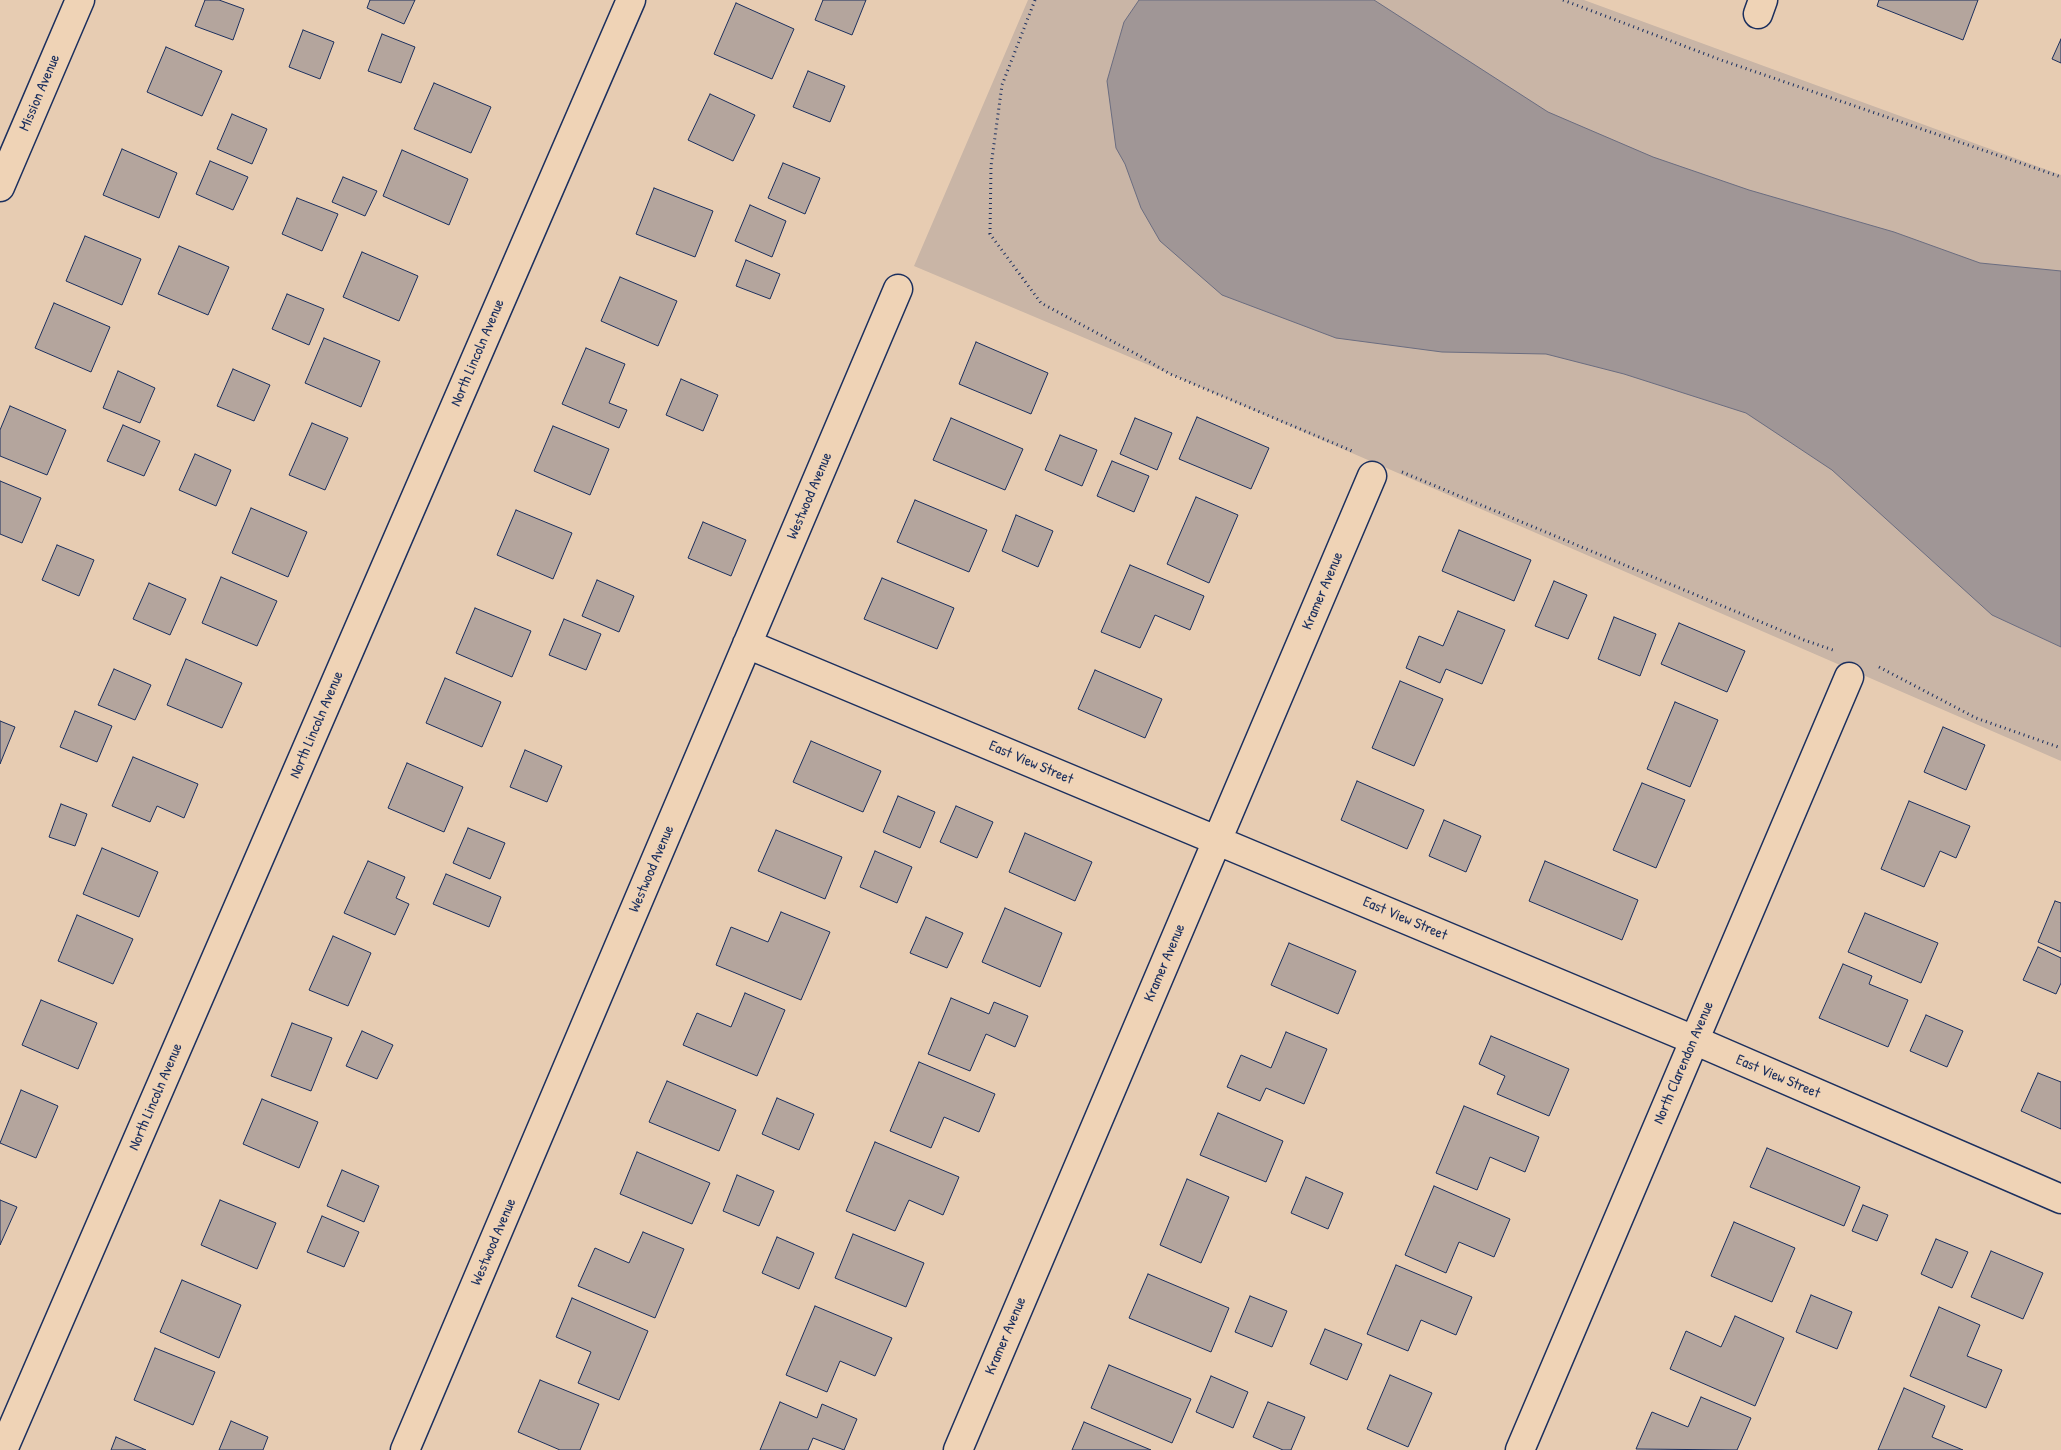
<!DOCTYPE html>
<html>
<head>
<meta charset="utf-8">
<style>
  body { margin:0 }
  canvas { display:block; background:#e7ccb2 }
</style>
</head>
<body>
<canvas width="2061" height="1450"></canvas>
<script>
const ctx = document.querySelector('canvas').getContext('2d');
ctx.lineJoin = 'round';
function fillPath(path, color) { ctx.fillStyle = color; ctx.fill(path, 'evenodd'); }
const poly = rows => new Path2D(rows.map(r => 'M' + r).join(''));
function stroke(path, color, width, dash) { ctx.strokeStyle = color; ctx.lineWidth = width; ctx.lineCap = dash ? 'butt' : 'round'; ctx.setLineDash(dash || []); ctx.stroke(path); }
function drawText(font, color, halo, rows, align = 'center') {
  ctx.font = font + ' "Patrick Hand",sans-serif'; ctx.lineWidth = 5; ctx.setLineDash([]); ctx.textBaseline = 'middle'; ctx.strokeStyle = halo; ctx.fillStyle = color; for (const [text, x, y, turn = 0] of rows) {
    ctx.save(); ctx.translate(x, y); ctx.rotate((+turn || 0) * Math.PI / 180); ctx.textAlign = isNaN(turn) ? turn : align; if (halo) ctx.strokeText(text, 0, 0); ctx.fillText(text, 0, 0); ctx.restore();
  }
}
fillPath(poly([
  [1028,0,1584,0,2061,175,2061,761,1170,374,914,266]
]), '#c9b5a6');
const water = poly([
  [1139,0,1374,0,1548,112,1653,157,1749,190,1894,232,1980,263,2061,271,2061,647,1992,615,1832,470,1746,413,1624,374,1546,354,1442,352,1336,338,1222,295,1160,241,1141,208,1125,164,1116,148,1107,81,1124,22,1139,0]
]);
fillPath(water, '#a09696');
stroke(water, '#6b6d80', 1);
const building = poly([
  [205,0,219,0,244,9,233,40,195,26,205,0],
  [370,0,415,0,404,24,367,8,370,0],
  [823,0,866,0,852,35,815,20,823,0],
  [1879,0,1978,0,1963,40,1877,6,1879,0],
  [736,3,794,29,772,79,714,54,736,3],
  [303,30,334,42,320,79,289,67,303,30],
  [382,34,415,47,401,83,368,71,382,34],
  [2061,39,2061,63,2052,59,2061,39],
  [166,47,222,71,202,116,147,92,166,47],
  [808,71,845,86,830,122,793,107,808,71],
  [434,83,491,107,471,153,414,129,434,83],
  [710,94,755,115,733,161,688,140,710,94],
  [232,114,267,129,252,164,217,149,232,114],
  [122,149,177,173,159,218,103,195,122,149],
  [402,150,468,179,449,225,383,196,402,150],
  [210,161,248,177,233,210,196,194,210,161],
  [783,163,820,178,805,214,768,198,783,163],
  [343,177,377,191,365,216,332,202,343,177],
  [654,188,713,211,695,257,636,234,654,188],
  [297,198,338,214,322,251,282,234,297,198],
  [750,205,786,221,772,257,735,241,750,205],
  [85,236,141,259,122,305,66,281,85,236],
  [179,246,229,267,208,315,158,294,179,246],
  [362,252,418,276,399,321,343,297,362,252],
  [746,260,780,274,770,299,736,286,746,260],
  [620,277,677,301,658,346,601,321,620,277],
  [287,294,324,309,309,345,272,329,287,294],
  [54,303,110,327,91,372,35,348,54,303],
  [324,338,380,361,361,407,305,383,324,338],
  [976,342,1048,373,1031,414,959,384,976,342],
  [586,348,625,364,609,403,627,410,619,428,562,404,586,348],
  [233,369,270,385,254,421,217,406,233,369],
  [118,371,155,388,140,423,103,408,118,371],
  [681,379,718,395,703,431,666,415,681,379],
  [10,406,66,430,47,475,0,456,0,430,10,406],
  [1197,417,1269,448,1251,489,1179,459,1197,417],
  [951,418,1023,449,1005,490,933,460,951,418],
  [1135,418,1172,433,1157,470,1120,454,1135,418],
  [312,423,348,438,325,490,289,475,312,423],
  [123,425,160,441,144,476,107,461,123,425],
  [553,426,609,449,590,495,534,471,553,426],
  [1060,435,1097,450,1082,486,1045,470,1060,435],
  [195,454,231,470,216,506,179,490,195,454],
  [1112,461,1149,476,1134,512,1097,496,1112,461],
  [0,481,41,498,22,543,0,534,0,481],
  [1196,497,1238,515,1209,583,1167,564,1196,497],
  [915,500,987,530,969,572,897,542,915,500],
  [251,508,307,532,288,577,232,553,251,508],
  [516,510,572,533,553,579,497,555,516,510],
  [1016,515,1053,531,1038,567,1002,551,1016,515],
  [703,522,746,540,731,576,688,558,703,522],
  [1459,530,1531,560,1514,601,1442,571,1459,530],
  [57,545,94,560,79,596,42,580,57,545],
  [1130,565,1204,596,1190,630,1155,615,1140,648,1101,632,1130,565],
  [221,577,277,601,257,646,202,623,221,577],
  [882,578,954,608,937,649,864,619,882,578],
  [597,580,634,596,619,632,582,616,597,580],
  [1554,581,1587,595,1568,639,1535,626,1554,581],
  [149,583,186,599,170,635,133,619,149,583],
  [475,608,531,631,512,677,456,653,475,608],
  [1458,611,1505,630,1482,684,1446,669,1440,683,1406,668,1419,636,1443,646,1458,611],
  [1614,617,1656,634,1640,676,1598,659,1614,617],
  [564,619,601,634,586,670,549,655,564,619],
  [1679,623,1745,651,1727,692,1661,664,1679,623],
  [186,659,242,683,222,728,167,705,186,659],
  [114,669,151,685,135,720,98,705,114,669],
  [1095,670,1162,699,1145,738,1078,709,1095,670],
  [445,678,501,702,482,747,426,723,445,678],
  [1400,681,1443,699,1414,766,1372,748,1400,681],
  [1675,702,1718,720,1690,787,1647,769,1675,702],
  [75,711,112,726,97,762,60,747,75,711],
  [0,721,15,727,0,764,0,721],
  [1943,727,1985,745,1966,790,1924,772,1943,727],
  [811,741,881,771,863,812,793,782,811,741],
  [525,750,562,766,547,802,510,787,525,750],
  [133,757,198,784,184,818,157,806,150,822,112,806,133,757],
  [407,763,463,787,444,832,388,808,407,763],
  [1357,781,1424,810,1407,849,1341,820,1357,781],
  [1642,783,1685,800,1656,868,1613,850,1642,783],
  [898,796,935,812,920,848,883,832,898,796],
  [1909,801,1970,826,1956,858,1940,851,1924,887,1881,869,1909,801],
  [61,804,87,814,75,846,49,837,61,804],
  [956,806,993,822,977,858,940,842,956,806],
  [1444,820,1481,836,1466,872,1429,856,1444,820],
  [468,828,505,843,490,879,453,863,468,828],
  [776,830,842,857,825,899,758,871,776,830],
  [1025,833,1092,862,1075,901,1009,872,1025,833],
  [102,848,158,872,139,917,83,894,102,848],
  [875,851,912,867,897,903,860,887,875,851],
  [368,861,405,877,396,898,409,904,395,935,344,913,368,861],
  [1545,861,1638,900,1622,940,1529,901,1545,861],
  [446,874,501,897,489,927,433,904,446,874],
  [2055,901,2061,903,2061,952,2038,942,2055,901],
  [1005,908,1062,933,1040,987,982,962,1005,908],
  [781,912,830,932,801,1000,716,965,731,927,768,942,781,912],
  [1865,913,1938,943,1921,983,1848,952,1865,913],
  [77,915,133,939,113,984,58,961,77,915],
  [926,917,963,933,947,968,910,953,926,917],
  [333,936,371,953,348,1006,309,990,333,936],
  [1289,943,1356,971,1338,1014,1271,985,1289,943],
  [2038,947,2061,958,2061,983,2056,994,2023,980,2038,947],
  [1843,964,1872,976,1869,984,1908,1000,1888,1047,1819,1018,1843,964],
  [745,993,785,1010,757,1076,683,1045,697,1013,731,1027,745,993],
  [951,998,989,1014,994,1002,1028,1016,1015,1047,986,1034,970,1071,928,1054,951,998],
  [41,1000,97,1023,78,1069,22,1045,41,1000],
  [1926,1015,1963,1031,1947,1067,1910,1051,1926,1015],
  [292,1023,332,1038,311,1091,271,1076,292,1023],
  [362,1031,393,1045,377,1079,346,1066,362,1031],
  [1286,1032,1327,1049,1304,1104,1266,1088,1260,1101,1227,1087,1241,1055,1271,1068,1286,1032],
  [1491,1036,1569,1069,1549,1116,1497,1094,1505,1076,1479,1064,1491,1036],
  [919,1062,995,1094,979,1132,944,1117,931,1148,890,1131,919,1062],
  [2038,1073,2061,1082,2061,1129,2021,1111,2038,1073],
  [667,1081,736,1110,719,1151,649,1122,667,1081],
  [21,1090,58,1106,36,1158,0,1143,21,1090],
  [777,1098,814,1114,799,1150,762,1134,777,1098],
  [262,1099,318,1122,299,1168,243,1144,262,1099],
  [1464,1106,1539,1137,1525,1172,1490,1157,1477,1190,1436,1173,1464,1106],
  [1218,1113,1283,1141,1266,1182,1200,1155,1218,1113],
  [875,1142,959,1177,943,1215,909,1200,895,1231,846,1211,875,1142],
  [1767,1148,1860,1187,1844,1226,1750,1187,1767,1148],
  [637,1152,710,1183,692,1224,620,1194,637,1152],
  [342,1170,379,1186,364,1222,327,1206,342,1170],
  [737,1175,774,1191,759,1226,723,1211,737,1175],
  [1306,1177,1343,1193,1328,1229,1291,1213,1306,1177],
  [1187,1179,1229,1197,1201,1263,1160,1245,1187,1179],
  [1434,1186,1510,1219,1494,1257,1459,1242,1446,1273,1405,1255,1434,1186],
  [0,1200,17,1207,0,1245,0,1200],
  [220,1200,276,1223,257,1269,201,1245,220,1200],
  [1863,1205,1888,1215,1877,1241,1852,1231,1863,1205],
  [322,1216,359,1232,344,1267,307,1252,322,1216],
  [1734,1222,1795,1248,1772,1302,1711,1276,1734,1222],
  [643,1232,684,1249,655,1318,578,1286,595,1248,629,1263,643,1232],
  [853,1234,924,1263,906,1307,835,1278,853,1234],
  [777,1237,814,1253,799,1289,762,1273,777,1237],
  [1936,1239,1968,1252,1952,1288,1921,1274,1936,1239],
  [1991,1251,2043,1273,2023,1319,1971,1297,1991,1251],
  [1396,1265,1472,1297,1456,1335,1421,1320,1408,1351,1367,1334,1396,1265],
  [1148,1274,1229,1308,1211,1352,1129,1318,1148,1274],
  [182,1280,241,1305,219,1358,160,1332,182,1280],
  [1811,1295,1852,1312,1837,1349,1796,1332,1811,1295],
  [1250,1296,1287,1311,1272,1347,1235,1332,1250,1296],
  [572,1298,648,1331,619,1400,578,1383,591,1352,556,1337,572,1298],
  [815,1306,892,1338,875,1376,840,1361,827,1392,786,1375,815,1306],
  [1939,1307,1980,1325,1967,1356,2002,1370,1986,1408,1910,1376,1939,1307],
  [1735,1316,1784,1338,1755,1406,1670,1369,1686,1331,1721,1347,1735,1316],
  [1325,1329,1362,1344,1347,1380,1310,1364,1325,1329],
  [155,1348,215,1372,193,1425,134,1400,155,1348],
  [1109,1365,1191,1399,1172,1443,1091,1408,1109,1365],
  [1390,1375,1432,1393,1408,1447,1367,1429,1390,1375],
  [1211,1376,1248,1392,1233,1428,1196,1412,1211,1376],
  [540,1380,599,1404,580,1450,560,1450,518,1432,540,1380],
  [1904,1388,1945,1406,1932,1437,1963,1450,1878,1450,1904,1388],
  [1701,1397,1751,1418,1737,1450,1636,1449,1652,1412,1688,1427,1701,1397],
  [780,1402,817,1418,822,1404,857,1419,844,1450,813,1438,808,1450,760,1450,780,1402],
  [1268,1402,1305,1417,1291,1450,1283,1450,1253,1437,1268,1402],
  [231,1421,268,1437,263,1450,219,1450,231,1421],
  [1084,1422,1151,1450,1072,1450,1084,1422],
  [116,1437,146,1450,111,1450,116,1437]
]);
fillPath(building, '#b4a59d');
stroke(building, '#1b2f5e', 1);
const minor = poly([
  [1758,14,1763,0],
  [0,187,80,0],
  [747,644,1694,1040,2061,1199],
  [3,1450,631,0],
  [405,1450,898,289],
  [958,1450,1372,476],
  [1520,1450,1849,677]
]);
stroke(minor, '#1b2f5e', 31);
stroke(poly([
  [1035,0,1002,85,991,166,990,234,1041,303,1138,355,1170,374,1352,451],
  [1563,0,1721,60,2061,177],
  [1402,472,1804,640,1833,650],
  [1879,667,1976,718,2061,748]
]), '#1b2f5e', 3, [1, 4]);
stroke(minor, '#efd3b6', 28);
drawText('15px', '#1b2f5e', '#efd3b6', [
  ["Mission Avenue",40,93,-67],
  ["North Lincoln Avenue",478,353,-67],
  ["Westwood Avenue",810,496,-67],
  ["Kramer Avenue",1323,591,-67],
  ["North Lincoln Avenue",317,725,-67],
  ["East View Street",1031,763,23],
  ["Westwood Avenue",652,869,-67],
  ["East View Street",1405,919,23],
  ["Kramer Avenue",1165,963,-67],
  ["North Clarendon Avenue",1684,1063,-67],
  ["East View Street",1778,1077,23],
  ["North Lincoln Avenue",156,1097,-67],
  ["Westwood Avenue",494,1242,-67],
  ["Kramer Avenue",1006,1336,-67]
]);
</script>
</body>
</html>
